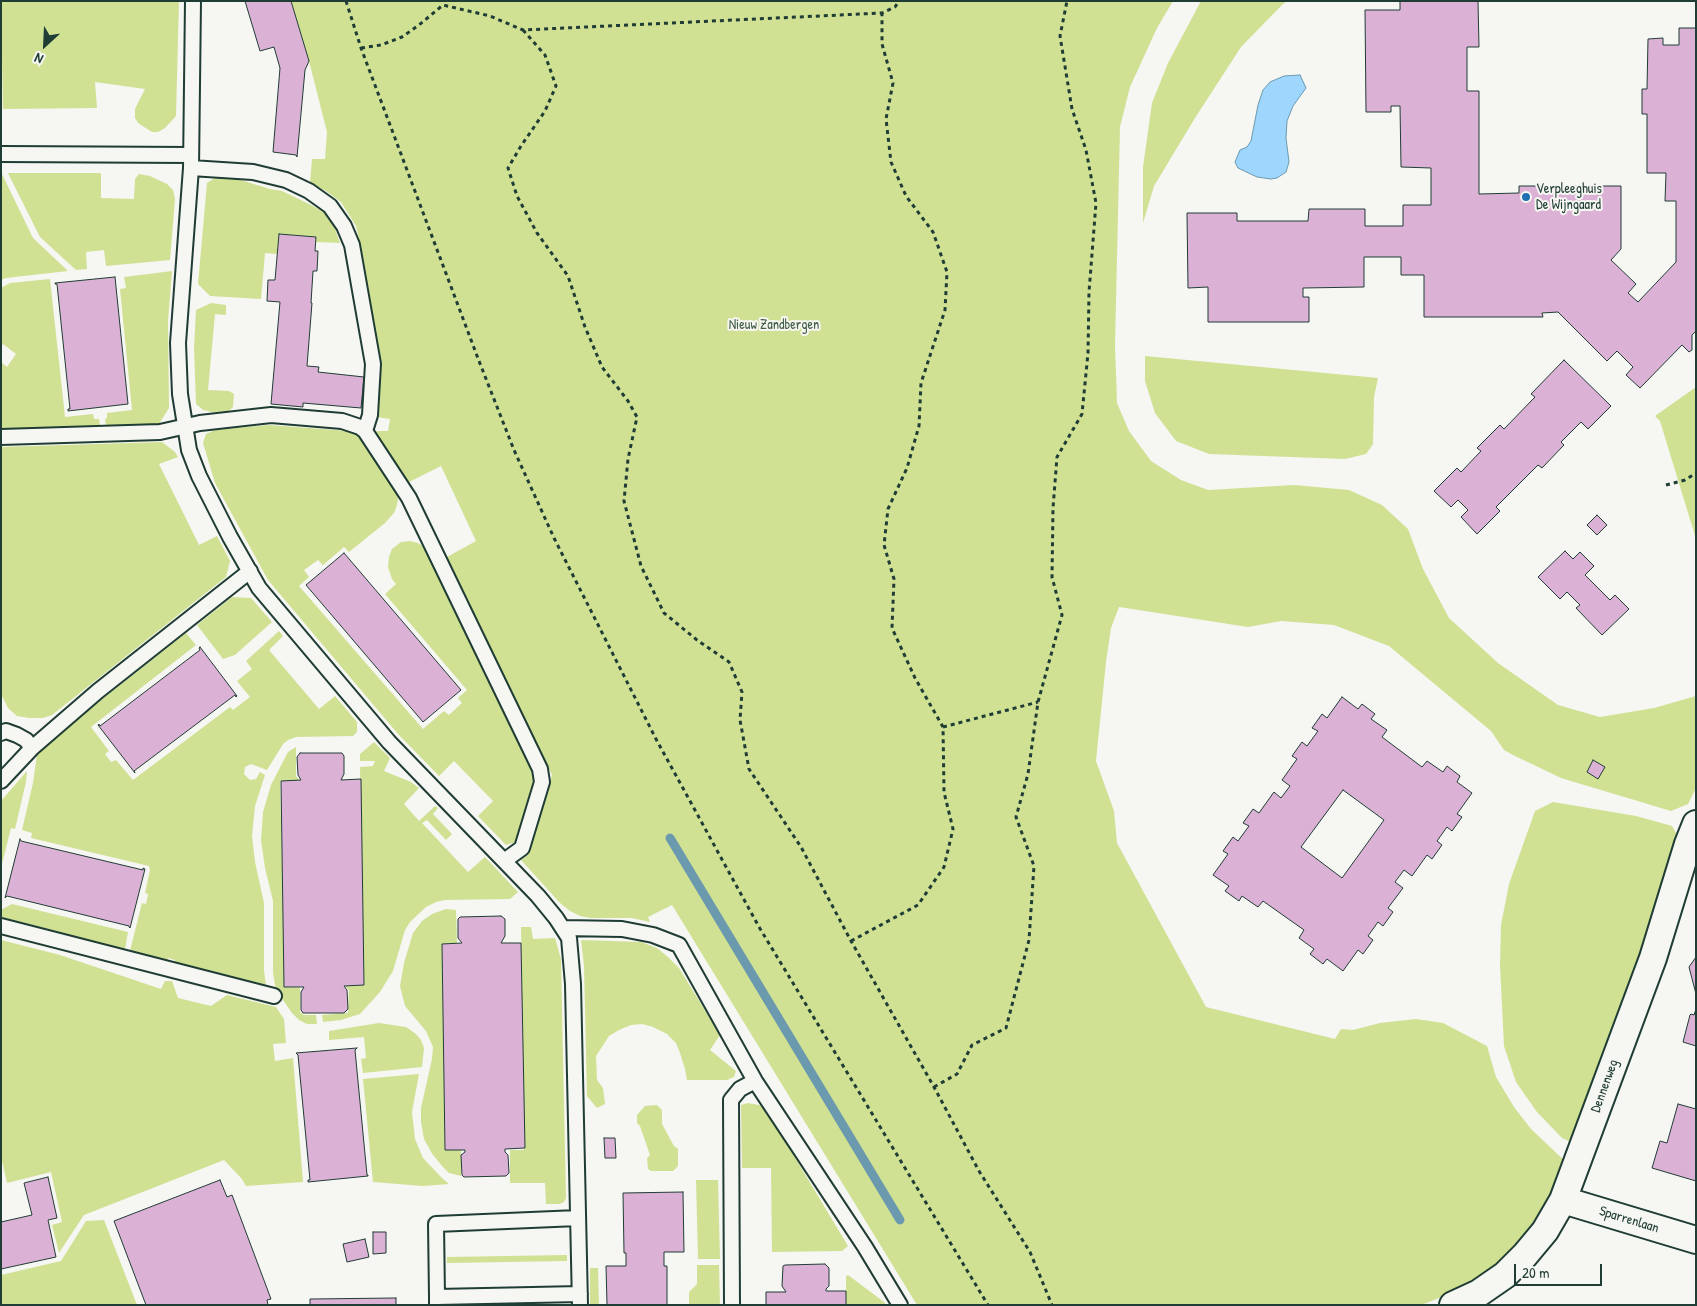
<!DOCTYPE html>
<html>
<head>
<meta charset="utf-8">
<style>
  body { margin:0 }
  #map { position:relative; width:1697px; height:1306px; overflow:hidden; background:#f6f6f2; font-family:"Patrick Hand",sans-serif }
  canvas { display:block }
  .frame { position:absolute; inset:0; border:2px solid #1f3d34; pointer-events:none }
  .north { position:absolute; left:20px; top:20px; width:50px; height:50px; -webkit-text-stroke:4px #f6f6f2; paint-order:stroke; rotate:205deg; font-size:14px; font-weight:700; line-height:20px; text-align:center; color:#1f3d34 }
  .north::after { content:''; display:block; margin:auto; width:18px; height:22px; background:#1f3d34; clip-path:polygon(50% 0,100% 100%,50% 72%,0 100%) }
  .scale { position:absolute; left:1514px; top:1264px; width:88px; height:22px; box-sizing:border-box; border:2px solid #1f3d34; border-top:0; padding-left:6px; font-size:15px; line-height:18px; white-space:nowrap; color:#1f3d34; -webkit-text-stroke:4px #f6f6f2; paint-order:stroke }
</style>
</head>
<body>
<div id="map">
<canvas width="1697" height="1306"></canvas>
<div class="frame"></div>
<div class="north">N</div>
<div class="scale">20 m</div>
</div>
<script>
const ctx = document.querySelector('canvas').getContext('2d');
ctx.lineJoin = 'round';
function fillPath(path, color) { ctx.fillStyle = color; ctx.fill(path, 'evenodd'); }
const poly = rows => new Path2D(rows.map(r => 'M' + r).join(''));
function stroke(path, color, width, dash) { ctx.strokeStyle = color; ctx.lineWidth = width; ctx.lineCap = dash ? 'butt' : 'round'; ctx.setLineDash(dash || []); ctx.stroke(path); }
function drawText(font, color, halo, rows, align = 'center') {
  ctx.font = font + ' "Patrick Hand",sans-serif'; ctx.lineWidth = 4; ctx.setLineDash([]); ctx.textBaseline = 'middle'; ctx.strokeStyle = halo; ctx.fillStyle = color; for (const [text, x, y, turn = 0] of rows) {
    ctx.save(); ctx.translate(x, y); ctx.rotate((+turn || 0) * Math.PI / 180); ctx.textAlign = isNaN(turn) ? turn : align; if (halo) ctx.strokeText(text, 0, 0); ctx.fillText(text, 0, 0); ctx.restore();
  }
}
fillPath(poly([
  [1,1,179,1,176,116,165,128,158,132,152,132,138,123,135,118,135,109,145,89,95,82,97,108,3,109],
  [291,1,1173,1,1157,28,1130,87,1120,127,1115,345,1117,403,1129,431,1151,461,1181,480,1208,490,1294,485,1349,490,1382,505,1408,529,1423,569,1449,618,1498,663,1558,705,1600,717,1654,708,1696,696,1696,788,1688,804,1671,811,1561,778,1513,755,1504,750,1491,731,1389,646,1334,625,1281,621,1248,627,1119,607,1111,628,1106,662,1096,761,1114,811,1117,843,1206,1007,1335,1039,1341,1029,1353,1030,1380,1023,1416,1019,1443,1023,1487,1046,1496,1077,1514,1107,1531,1129,1568,1164,1563,1192,1501,1274,1421,1305,917,1305,672,905,648,917,650,922,632,918,590,918,580,916,570,911,560,903,521,860,528,855,552,775,447,557,476,541,441,466,407,483,376,434,377,431,388,431,390,419,377,417,380,374,374,322,363,258,356,226,341,202,326,191,310,183,312,159,325,159,327,132,309,61],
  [1201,1,1287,1,1282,5,1241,47,1195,118,1154,186,1143,223,1143,167,1152,103,1168,63],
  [1,172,33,238,68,271,6,278,1,280],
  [8,173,101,173,101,198,134,199,135,179,139,174,150,176,167,184,173,190,175,199,170,260,106,266,104,250,86,252,87,269,76,270,40,237],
  [218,176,234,178,270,189,282,191,313,206,325,213,334,226,340,243,316,242,316,237,279,234,277,254,265,253,261,299,210,296,198,284,207,183],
  [172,271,168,321,169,408,159,424,106,426,105,419,107,418,107,413,132,410,120,289,126,288,124,277],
  [50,279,65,417,93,414,94,419,99,419,100,426,1,429,1,362,7,367,16,354,3,344,1,347,1,288,10,283],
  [211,303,226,305,226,315,215,314,208,390,229,391,234,394,233,407,229,411,212,412,203,410,196,404,194,348,196,310],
  [1145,356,1378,378,1374,397,1373,444,1366,454,1345,459,1209,454,1176,441,1155,413,1145,381],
  [1696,387,1696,539,1660,421,1655,416],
  [269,425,349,431,357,434,396,491,398,498,397,505,394,513,385,523,349,552,344,547,323,565,318,560,304,570,309,577,299,586,423,729,444,711,449,715,462,703,458,698,467,690,385,594,396,584,392,579,388,567,389,557,392,549,401,542,410,541,418,543,426,548,533,771,534,785,516,842,506,845,478,816,493,801,454,761,439,776,398,734,268,580,215,483,203,443,206,434,215,430],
  [162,442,175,452,178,457,159,464,199,545,217,536,230,561,226,577,52,715,43,718,29,718,17,716,8,708,1,694,1,447],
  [232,597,251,598,272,622,235,655,223,659,197,625],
  [279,631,283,636,269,650,319,709,335,696,357,722,357,732,353,736,296,737,288,740,283,744,267,770,251,764,245,767,244,774,250,780,256,779,260,772,265,775,255,806,252,836,255,862,264,903,264,971,266,985,174,963,175,960,168,958,168,961,130,951,142,903,146,904,148,894,145,893,150,870,149,866,31,838,32,833,22,830,33,783,37,754,82,715,186,633,196,645,91,727,109,751,105,754,111,762,116,760,133,780,230,707,233,710,250,697,237,681,252,669,246,661],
  [374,742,390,758,384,771,411,782,419,788,404,804,419,821,435,806,438,808,433,814,452,834,446,840,427,820,422,823,468,872,485,857,518,892,510,899,445,900,436,902,426,907,410,922,405,930,393,971,380,992,360,1014,341,1020,323,1022,322,1015,348,1013,349,990,345,986,364,985,360,767,373,766,375,761,360,761,360,754],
  [296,747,296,776,300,781,280,781,285,987,300,988,300,1012,304,1015,316,1015,317,1024,307,1024,299,1020,292,1013,276,990,273,973,273,901,265,868,261,840,263,812,271,785,288,752],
  [27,771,26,782,15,829,11,828,1,868,1,801],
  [1553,802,1636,816,1672,826,1677,835,1608,1059,1575,1144,1562,1138,1537,1112,1516,1082,1504,1046,1500,965,1501,925,1509,884,1535,811],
  [12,904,128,932,125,949,1,917,1,910],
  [446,909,456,910,457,944,442,945,445,1150,461,1150,461,1176,449,1173,443,1167,433,1155,424,1139,421,1122,421,1108,432,1059,433,1047,426,1031,405,1006,400,986,404,963,413,933,422,921,432,914],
  [521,927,531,927,533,939,555,938,561,959,566,1198,564,1202,560,1204,546,1204,545,1183,510,1183,510,1150,524,1150],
  [1,940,60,955,161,989,165,981,172,981,178,998,211,1006,227,995,276,1007,284,1019,286,1043,273,1044,275,1061,293,1058,303,1182,246,1186,242,1179,224,1160,84,1215,59,1253,52,1225,62,1222,51,1172,7,1183,1,1156],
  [581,940,641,942,657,948,668,957,679,968,720,1035,710,1050,736,1071,734,1077,727,1080,687,1080,685,1069,680,1053,676,1043,667,1034,653,1027,642,1024,631,1025,619,1030,609,1036,596,1056,597,1080,603,1088,605,1104,597,1108,587,1096,584,966],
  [379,1023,406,1027,416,1034,421,1040,424,1048,422,1067,363,1073,361,1059,366,1058,364,1037,329,1040,329,1031],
  [419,1074,412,1112,415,1139,423,1158,441,1177,449,1184,423,1186,373,1182,363,1079],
  [748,1103,764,1106,848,1246,842,1251,772,1252,771,1168,742,1168,741,1105],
  [657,1105,662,1110,662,1124,674,1146,678,1149,678,1166,673,1171,651,1171,648,1169,647,1158,650,1155,640,1126,637,1123,637,1115,645,1106],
  [696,1180,718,1180,720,1259,698,1259],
  [104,1220,137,1305,1,1305,1,1275,61,1261,86,1221],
  [567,1255,567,1261,447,1263,447,1257],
  [697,1265,719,1265,720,1305,689,1305,689,1292,697,1284],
  [590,1268,598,1268,599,1305,590,1305],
  [848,1275,884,1302,886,1305,846,1305,846,1276]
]), '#d0e194');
const water = poly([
  [1300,75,1306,88,1293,106,1287,121,1286,138,1289,162,1286,172,1277,178,1271,179,1257,177,1238,168,1235,162,1240,150,1247,147,1251,141,1258,105,1263,90,1270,82,1284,76,1300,75]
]);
fillPath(water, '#9ed6fe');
stroke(water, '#6b99ad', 1);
stroke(poly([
  [670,838,900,1220]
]), '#6b99ad', 9);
const building = poly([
  [245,1,291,1,309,61,305,70,297,157,296,155,273,152,280,68,274,47,260,51,245,1],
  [1400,1,1478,1,1479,47,1467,47,1467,91,1479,91,1479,194,1519,193,1519,186,1621,186,1621,249,1611,260,1636,284,1628,293,1638,302,1676,262,1676,201,1665,201,1666,173,1647,173,1647,114,1642,114,1642,89,1647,89,1648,39,1663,38,1663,45,1679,45,1679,28,1696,28,1696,331,1692,335,1692,350,1689,352,1682,345,1640,388,1626,375,1633,367,1617,351,1607,361,1558,312,1542,313,1543,317,1424,317,1424,275,1401,275,1401,257,1364,257,1364,287,1303,288,1303,297,1309,297,1309,322,1208,322,1208,287,1188,288,1187,213,1237,213,1237,221,1308,221,1309,209,1365,209,1365,226,1403,226,1403,205,1431,205,1431,168,1401,167,1400,106,1391,106,1391,112,1366,112,1365,10,1400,10,1400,1],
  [279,234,316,237,315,251,318,251,317,271,313,271,311,303,312,303,307,366,319,367,318,372,364,377,361,408,303,403,303,407,271,404,280,302,267,301,268,280,275,280,279,234],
  [115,277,128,404,68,411,68,409,70,409,57,284,55,284,55,283,115,277],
  [1564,360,1611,406,1588,429,1581,422,1561,442,1564,445,1542,468,1538,465,1496,507,1500,511,1477,534,1461,517,1468,510,1458,500,1451,507,1434,491,1457,468,1461,472,1481,451,1477,448,1500,425,1504,429,1535,397,1531,394,1564,360],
  [1597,515,1607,525,1597,535,1587,525,1597,515],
  [1565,551,1573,559,1580,552,1594,566,1585,575,1610,600,1615,595,1629,609,1602,635,1576,608,1580,605,1567,592,1560,599,1538,577,1565,551],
  [344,553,461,690,423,722,306,585,344,553],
  [200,647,237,696,236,697,235,695,134,771,135,773,98,725,99,724,100,726,200,650,199,648,200,647],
  [1342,697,1358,709,1362,704,1375,714,1371,719,1387,730,1382,737,1422,767,1427,761,1443,772,1447,766,1460,776,1457,782,1472,793,1457,814,1462,817,1452,831,1447,827,1437,841,1442,845,1432,859,1427,855,1412,876,1404,870,1395,882,1403,888,1388,908,1393,912,1383,926,1378,922,1368,936,1373,940,1363,954,1358,950,1343,971,1327,959,1323,964,1310,954,1314,949,1299,938,1304,930,1263,901,1258,907,1242,896,1239,901,1225,891,1229,886,1213,875,1228,854,1223,851,1233,837,1238,841,1249,826,1243,823,1253,809,1259,813,1274,792,1281,798,1290,786,1282,780,1297,759,1292,756,1302,742,1307,746,1318,731,1312,728,1322,714,1327,718,1342,697],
  [1343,790,1384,820,1342,878,1301,847,1343,790],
  [300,753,342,753,344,756,344,774,341,780,361,779,364,985,344,986,347,990,348,1009,344,1013,303,1013,301,1010,301,992,304,987,284,987,281,781,301,780,298,775,297,757,300,753],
  [1593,760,1605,767,1598,779,1587,772,1593,760],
  [20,839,21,841,143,870,143,868,145,869,130,928,129,927,129,926,7,896,5,898,20,839],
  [501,916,505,919,505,936,501,943,521,943,525,1148,505,1149,505,1152,508,1155,509,1173,506,1176,464,1177,462,1175,461,1155,465,1152,465,1150,445,1150,442,944,462,943,458,938,458,919,460,917,501,916],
  [1696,957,1696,994,1689,967,1696,957],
  [1696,1009,1696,1046,1683,1042,1690,1015,1691,1014,1694,1015,1696,1009],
  [357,1048,355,1050,367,1175,368,1175,368,1176,308,1182,308,1180,310,1180,298,1055,296,1053,357,1048],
  [1678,1104,1696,1109,1696,1181,1652,1168,1660,1141,1667,1143,1678,1104],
  [604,1138,615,1138,616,1158,605,1158,604,1138],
  [48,1177,57,1218,48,1220,56,1257,1,1269,1,1222,32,1215,24,1183,48,1177],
  [220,1180,227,1197,232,1195,271,1299,267,1300,268,1305,146,1305,114,1221,220,1180],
  [683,1192,684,1252,664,1252,664,1266,667,1266,667,1305,607,1305,606,1266,626,1266,626,1253,624,1253,623,1193,683,1192],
  [373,1232,386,1232,386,1253,373,1254,373,1232],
  [365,1239,369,1257,347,1262,343,1244,365,1239],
  [825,1264,829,1268,829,1286,826,1289,826,1291,846,1291,846,1305,766,1305,766,1292,786,1292,782,1286,783,1266,785,1265,825,1264],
  [396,1298,396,1305,310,1305,310,1299,396,1298]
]);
fillPath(building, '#dcb1d6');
stroke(building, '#1f3d34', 1);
const service = poly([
  [193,1,191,168,178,343,180,394,189,450,199,476,230,537,259,588,389,742,538,896,556,918,569,938,573,984,580,1305],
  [1,154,191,155],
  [191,168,253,172,286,180,309,191,330,206,344,226,352,245,373,364,370,415,365,431],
  [1,437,160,432,200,423,271,415,342,421,360,427,365,431,409,498,540,769,542,782,522,848,504,861],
  [1,733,6,731,17,735,26,740,32,748],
  [1,781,32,748,98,691,250,571],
  [1,926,274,996],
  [563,928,622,929,653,935,679,945,755,1081,865,1247,900,1305],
  [437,1297,436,1224,578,1218],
  [437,1305,437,1297,580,1294],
  [732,1305,731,1100,740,1089,755,1081]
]);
const minor = poly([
  [1563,1200,1696,1240],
  [1453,1305,1479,1293,1505,1275,1525,1255,1545,1231,1563,1200,1653,958,1688,844,1696,824]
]);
stroke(service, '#1f3d34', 18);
stroke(minor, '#1f3d34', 30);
stroke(poly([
  [346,1,361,48,479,361,514,450,554,538,656,739,759,927,988,1305],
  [523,30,545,55,556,86,545,111,521,146,508,168,517,196,537,233,568,276,585,327,602,367,628,401,637,417,628,459,624,501,641,566,664,613,697,640,729,662,742,692,740,720,749,769,801,847,851,941,934,1087,979,1171,1030,1252,1052,1305],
  [361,48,381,45,402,37,419,25,443,5,490,16,523,30,882,13,895,7,899,1],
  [1666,485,1685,480,1696,473],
  [943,727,1038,702],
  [851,941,918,905,944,867,953,829,944,792,943,727,915,678,892,628,894,579,884,545,888,509,907,468,919,426,921,383,945,310,947,272,933,232,906,196,891,162,886,119,893,83,882,44,882,13],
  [934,1087,957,1074,972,1045,1006,1028,1029,940,1034,866,1016,817,1028,774,1038,702,1062,615,1052,577,1053,508,1057,457,1082,414,1088,353,1089,292,1096,203,1086,150,1072,109,1060,36,1067,1]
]), '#1f3d34', 3, [4, 4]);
stroke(service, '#f6f6f2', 14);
stroke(minor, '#f6f6f2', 26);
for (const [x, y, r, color] of [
  [1526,197,5,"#1f6fb2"]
]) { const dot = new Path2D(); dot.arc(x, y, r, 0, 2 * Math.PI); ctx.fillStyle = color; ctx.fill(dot); stroke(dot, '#f6f6f2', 2); }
drawText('14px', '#1f3d34', '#f6f6f2', [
  ["Verpleeghuis",1536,189],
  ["De Wijngaard",1536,205]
], 'left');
drawText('14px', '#425e47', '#f6f6f2', [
  ["Nieuw Zandbergen",774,325]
]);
drawText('14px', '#1f3d34', '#f6f6f2', [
  ["Dennenweg",1605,1086,-70],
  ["Sparrenlaan",1629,1220,17]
]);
</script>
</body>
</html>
